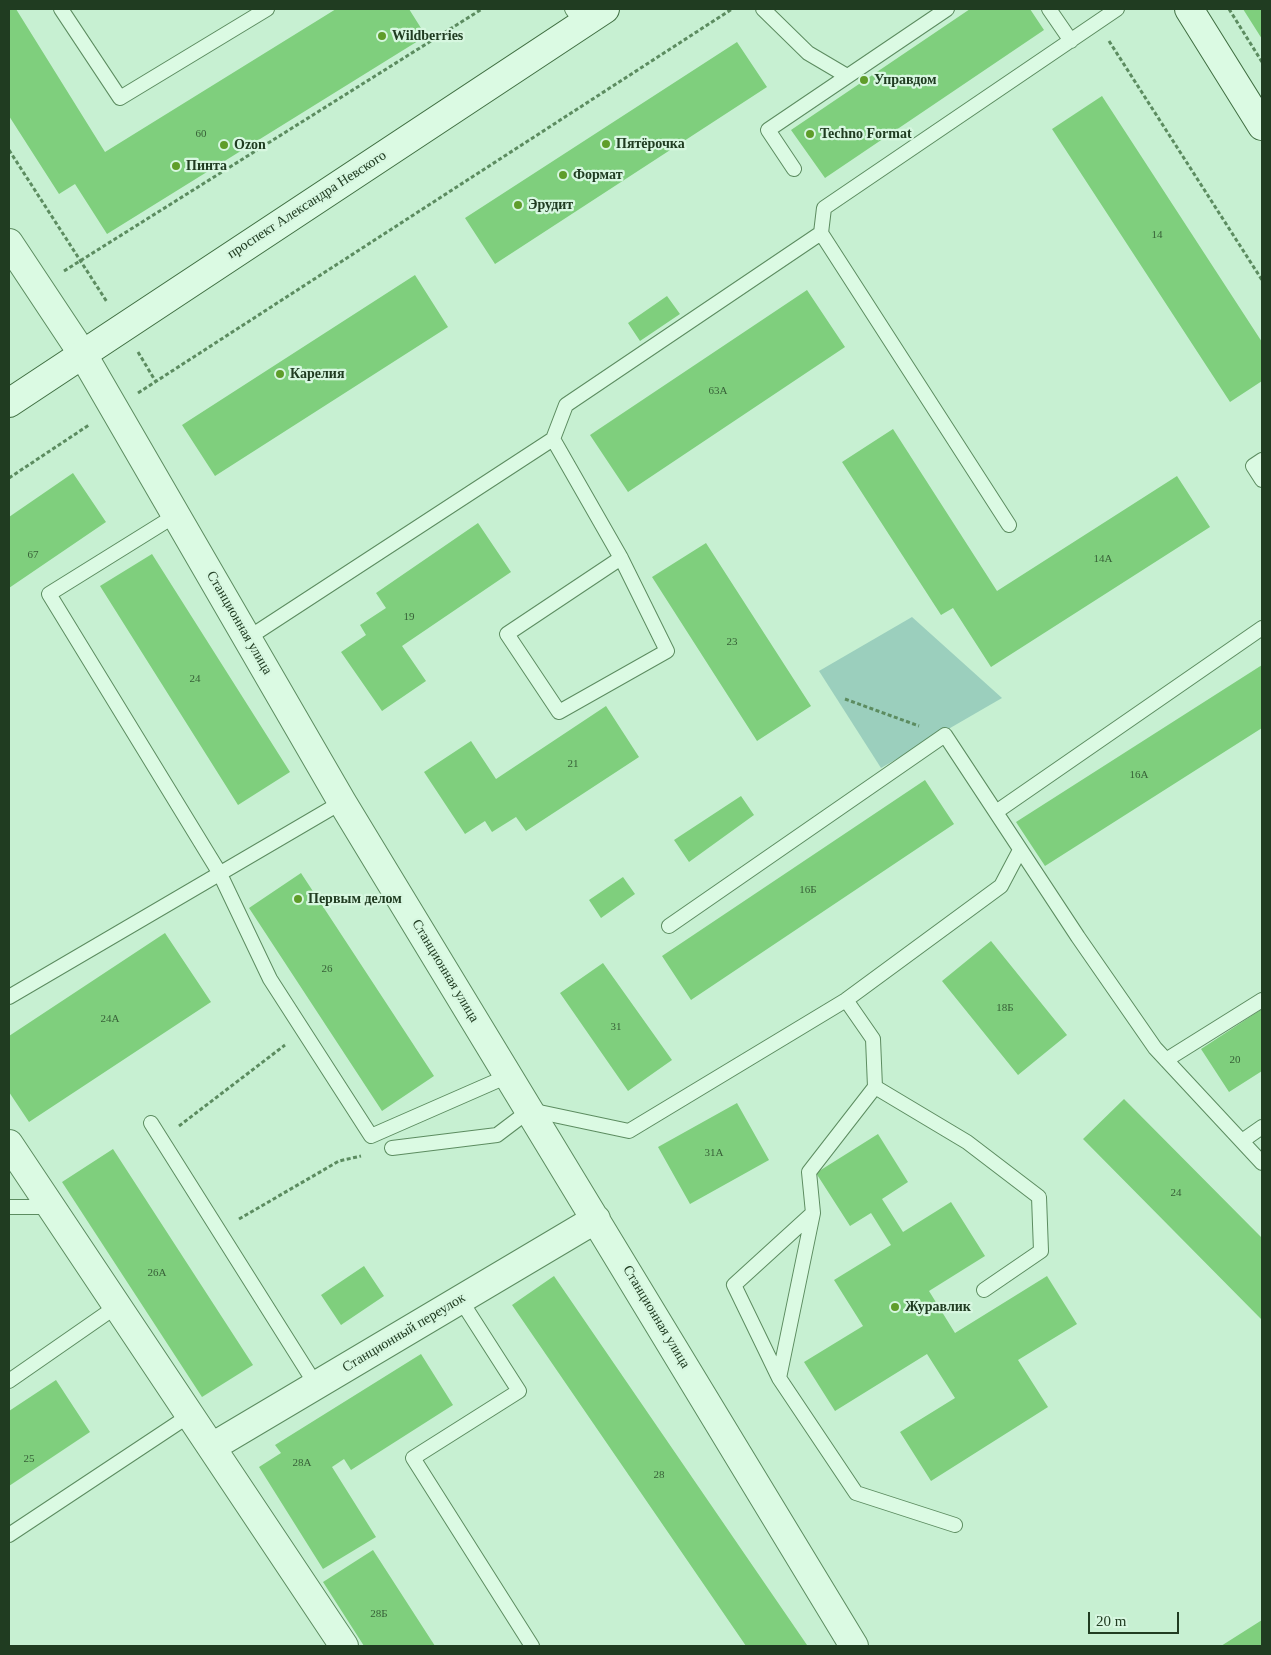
<!DOCTYPE html>
<html>
<head>
<meta charset="utf-8">
<style>
  body { margin:0 }
  #map { position:relative; width:1271px; height:1655px; overflow:hidden; background:#c7f0d2; font-family:"Times New Roman",serif }
  canvas { display:block }
  .frame { position:absolute; inset:0; border:10px solid #203c21; pointer-events:none }
  .scale { position:absolute; left:1088px; top:1612px; width:91px; height:22px; box-sizing:border-box; border:2px solid #203c21; border-top:0; padding-left:6px; font-size:15px; line-height:18px; white-space:nowrap; color:#203c21; -webkit-text-stroke:4px #d7f7e0; paint-order:stroke }
</style>
</head>
<body>
<div id="map">
<canvas width="1271" height="1655"></canvas>
<div class="frame"></div>
<div class="scale">20 m</div>
</div>
<script>
const ctx = document.querySelector('canvas').getContext('2d');
ctx.lineJoin = 'round';
function fillPath(path, color) { ctx.fillStyle = color; ctx.fill(path, 'evenodd'); }
const poly = rows => new Path2D(rows.map(r => 'M' + r).join(''));
function stroke(path, color, width, dash) { ctx.strokeStyle = color; ctx.lineWidth = width; ctx.lineCap = dash ? 'butt' : 'round'; ctx.setLineDash(dash || []); ctx.stroke(path); }
function drawText(font, color, halo, rows, align = 'center') {
  ctx.font = font + ' "Times New Roman",serif'; ctx.lineWidth = 4.5; ctx.setLineDash([]); ctx.textBaseline = 'middle'; ctx.strokeStyle = halo; ctx.fillStyle = color; for (const [text, x, y, turn = 0] of rows) {
    ctx.save(); ctx.translate(x, y); ctx.rotate((+turn || 0) * Math.PI / 180); ctx.textAlign = isNaN(turn) ? turn : align; if (halo) ctx.strokeText(text, 0, 0); ctx.fillText(text, 0, 0); ctx.restore();
  }
}
fillPath(poly([
  [912,617,1002,698,881,768,819,671]
]), '#9bcfbd');
fillPath(poly([
  [9,9,16,9,105,152,336,9,409,9,426,36,107,234,75,184,59,194,9,116],
  [970,9,1030,9,1044,30,825,178,791,130],
  [1243,9,1262,9,1262,39],
  [737,42,767,87,495,264,465,218],
  [1102,96,1262,342,1262,381,1230,402,1052,129],
  [415,275,448,327,215,476,182,425],
  [807,290,845,347,628,492,590,435],
  [667,296,680,314,640,341,628,323],
  [893,429,997,591,1177,476,1210,527,991,667,953,608,941,615,842,462],
  [73,473,106,522,9,588,9,517],
  [478,523,511,572,402,646,426,681,382,711,341,652,366,635,360,625,386,608,376,593],
  [706,543,811,706,757,741,652,577],
  [152,554,290,772,238,805,100,586],
  [1262,665,1262,728,1045,866,1016,822],
  [606,706,639,757,526,831,516,817,492,832,485,821,465,834,424,772,471,741,496,779],
  [925,780,954,824,691,1000,662,956],
  [741,796,754,815,689,862,674,840],
  [301,873,434,1076,382,1111,249,908],
  [623,877,635,894,601,918,589,900],
  [165,933,211,1002,29,1122,9,1092,9,1036],
  [991,941,1067,1035,1018,1075,942,981],
  [603,963,672,1060,628,1091,560,993],
  [1262,1009,1262,1071,1229,1092,1201,1049],
  [1124,1099,1262,1238,1262,1320,1083,1139],
  [737,1103,769,1160,690,1204,658,1147],
  [878,1134,908,1182,882,1199,903,1232,951,1202,985,1256,929,1291,955,1333,1047,1276,1077,1324,1018,1360,1048,1407,931,1481,900,1432,955,1398,927,1354,835,1411,804,1362,863,1326,834,1280,891,1245,871,1213,850,1226,816,1173],
  [113,1149,253,1365,202,1397,62,1182],
  [364,1266,384,1296,341,1325,321,1295],
  [554,1276,807,1645,805,1646,746,1646,512,1305],
  [421,1354,453,1405,351,1470,344,1459,332,1467,376,1537,323,1569,259,1467,281,1453,275,1445],
  [56,1380,90,1432,9,1486,9,1411],
  [373,1550,435,1646,364,1646,323,1582],
  [1262,1620,1262,1646,1221,1646]
]), '#7fcf7d');
const lane = poly([
  [61,9,120,98,267,9],
  [572,9,583,24],
  [763,9,808,53,847,76],
  [1049,9,1071,41],
  [794,169,768,130,947,9],
  [821,233,1009,525],
  [553,439,621,558,667,651,559,712,507,634,621,558],
  [1262,460,1253,466,1262,480],
  [176,515,49,594,219,872,270,979,371,1136,508,1076],
  [248,638,553,439,566,405,821,233,824,208,1117,9],
  [996,812,1262,628],
  [669,926,945,735,1078,937,1155,1048,1262,1163],
  [9,997,342,802],
  [846,1000,873,1039,875,1087,809,1172,813,1213,779,1378,856,1493,955,1525],
  [1166,1060,1262,1000],
  [875,1087,967,1142,1039,1197,1041,1251,984,1290],
  [151,1123,316,1385],
  [1242,1141,1262,1127],
  [392,1148,497,1135,530,1110,629,1131,846,1000,1001,886,1020,850],
  [9,1207,51,1207],
  [460,1299,519,1391,413,1458,532,1646],
  [779,1378,734,1285,813,1213],
  [9,1381,117,1306],
  [9,1535,190,1415]
]);
const street = poly([
  [9,243,82,353,342,802,854,1646],
  [9,1144,344,1646],
  [212,1447,596,1219]
]);
const secondary = poly([
  [1189,9,1262,126],
  [9,403,605,9]
]);
stroke(lane, '#5c8c60', 16);
stroke(street, '#5c8c60', 30);
stroke(secondary, '#3f6e41', 30);
stroke(poly([
  [1229,9,1262,62],
  [1109,41,1262,280],
  [9,150,107,302],
  [64,271,482,9],
  [138,352,156,382],
  [138,393,732,9],
  [9,478,89,425],
  [845,699,919,726],
  [179,1126,285,1045],
  [239,1219,339,1161,361,1156]
]), '#5c8c60', 3, [4, 2.5]);
stroke(lane, '#dbfae3', 14);
stroke(street, '#dbfae3', 28);
stroke(secondary, '#dbfae3', 28);
for (const [x, y, r, color] of [
  [382,36,5,"#5f9d2a"],
  [864,80,5,"#5f9d2a"],
  [810,134,5,"#5f9d2a"],
  [606,144,5,"#5f9d2a"],
  [224,145,5,"#5f9d2a"],
  [176,166,5,"#5f9d2a"],
  [563,175,5,"#5f9d2a"],
  [518,205,5,"#5f9d2a"],
  [280,374,5,"#5f9d2a"],
  [298,899,5,"#5f9d2a"],
  [895,1307,5,"#5f9d2a"]
]) { const dot = new Path2D(); dot.arc(x, y, r, 0, 2 * Math.PI); ctx.fillStyle = color; ctx.fill(dot); stroke(dot, '#d7f7e0', 2); }
drawText('11px', '#386138', null, [
  ["60",201,134],
  ["14",1157,235],
  ["63А",718,391],
  ["67",33,555],
  ["14А",1103,559],
  ["19",409,617],
  ["23",732,642],
  ["24",195,679],
  ["21",573,764],
  ["16А",1139,775],
  ["16Б",808,890],
  ["26",327,969],
  ["18Б",1005,1008],
  ["24А",110,1019],
  ["31",616,1027],
  ["20",1235,1060],
  ["31А",714,1153],
  ["24",1176,1193],
  ["26А",157,1273],
  ["25",29,1459],
  ["28А",302,1463],
  ["28",659,1475],
  ["28Б",379,1614]
]);
drawText('bold 14px', '#203c21', '#d7f7e0', [
  ["Wildberries",392,36],
  ["Управдом",874,80],
  ["Techno Format",820,134],
  ["Пятёрочка",616,144],
  ["Ozon",234,145],
  ["Пинта",186,166],
  ["Формат",573,175],
  ["Эрудит",528,205],
  ["Карелия",290,374],
  ["Первым делом",308,899],
  ["Журавлик",905,1307]
], 'left');
drawText('14px', '#203c21', '#d7f7e0', [
  ["проспект Александра Невского",307,205,-33],
  ["Станционная улица",239,623,60],
  ["Станционная улица",445,971,59],
  ["Станционная улица",656,1317,59],
  ["Станционный переулок",404,1333,-31]
]);
</script>
</body>
</html>
